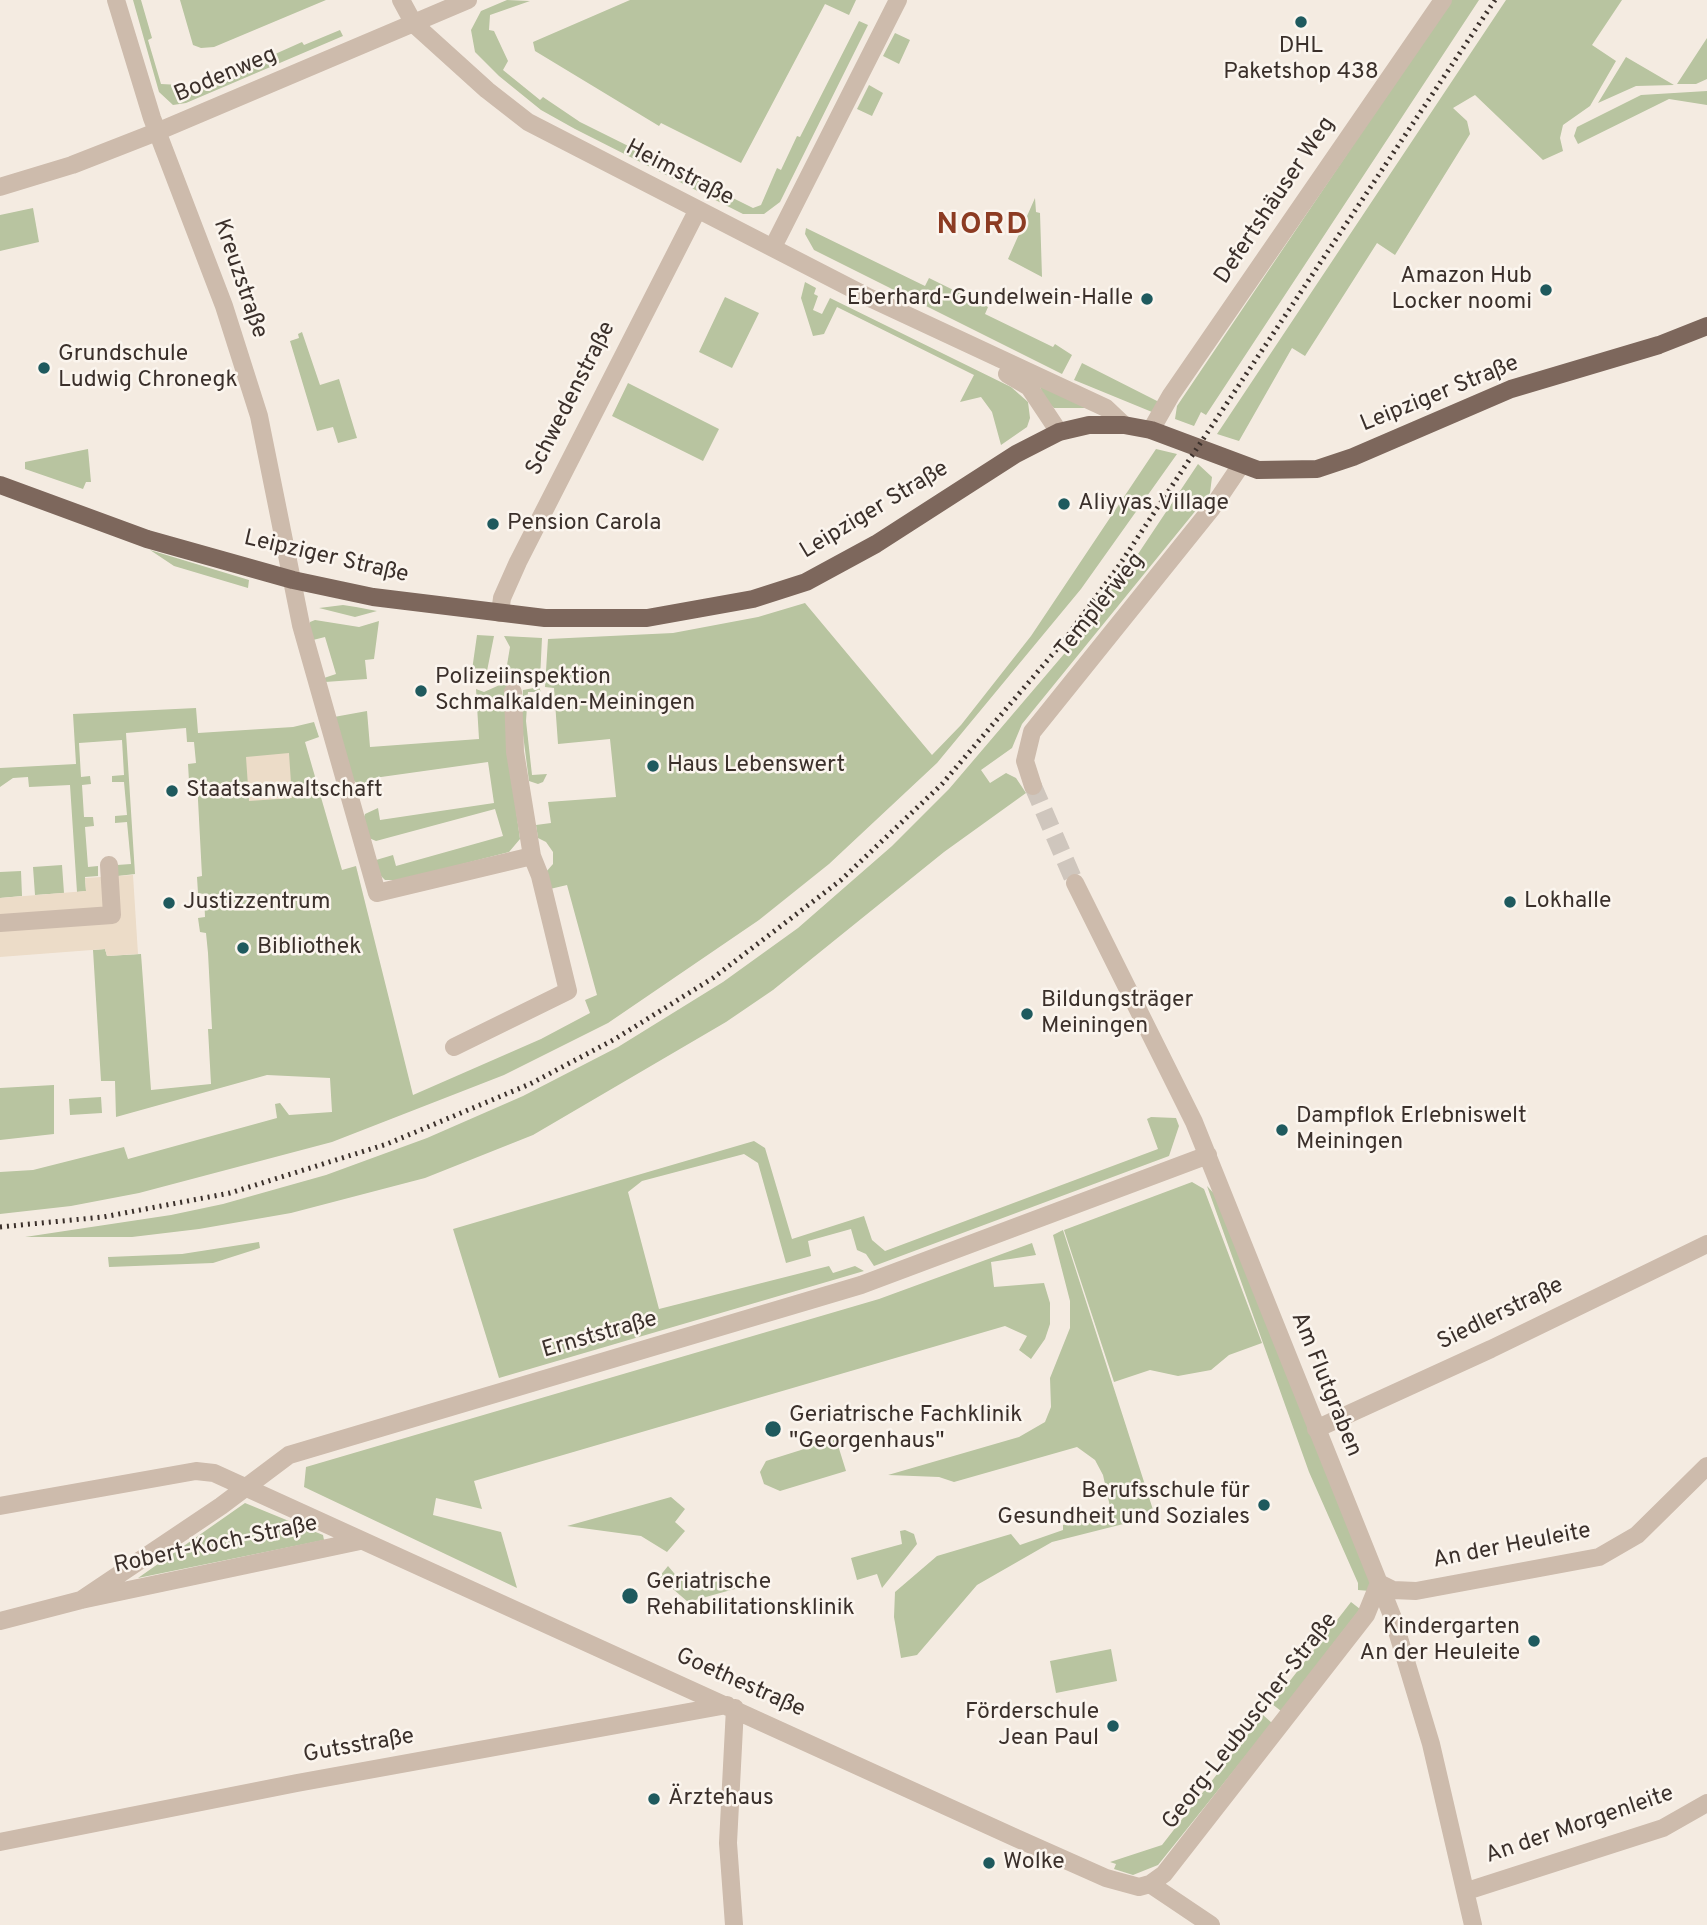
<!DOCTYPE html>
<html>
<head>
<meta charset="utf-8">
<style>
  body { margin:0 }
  canvas { display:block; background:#f4ebe1 }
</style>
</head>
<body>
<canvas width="1707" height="1925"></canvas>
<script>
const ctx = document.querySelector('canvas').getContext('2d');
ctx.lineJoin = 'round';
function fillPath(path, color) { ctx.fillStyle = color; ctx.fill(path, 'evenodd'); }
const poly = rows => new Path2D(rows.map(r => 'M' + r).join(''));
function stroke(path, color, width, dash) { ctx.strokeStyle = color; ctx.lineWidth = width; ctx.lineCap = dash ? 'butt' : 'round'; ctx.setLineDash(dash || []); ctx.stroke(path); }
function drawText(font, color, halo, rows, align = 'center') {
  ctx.font = font + ' Overpass,sans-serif'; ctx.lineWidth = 5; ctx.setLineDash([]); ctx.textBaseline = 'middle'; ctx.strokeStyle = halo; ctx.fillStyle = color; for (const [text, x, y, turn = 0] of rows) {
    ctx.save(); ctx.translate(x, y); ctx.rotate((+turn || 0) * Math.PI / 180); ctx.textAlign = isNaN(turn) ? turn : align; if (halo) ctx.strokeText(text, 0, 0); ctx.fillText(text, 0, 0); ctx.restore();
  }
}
fillPath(poly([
  [133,0,141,0,152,38,148,40,161,84,180,85,188,93,302,42,304,45,340,30,343,36,186,103,173,105,159,92],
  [180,0,326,0,214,47,201,48,193,45],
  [507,0,530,1,490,15,489,30,494,31,508,61,503,70,540,100,543,97,580,122,753,208,761,205,777,168,781,170,797,136,800,137,859,21,868,25,780,202,764,214,743,214,575,129,541,110,499,76,475,52,471,30,481,11],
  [630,0,856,0,849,15,825,4,741,163,661,123,659,126,535,51,533,42],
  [1451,0,1479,0,1206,415,1201,412,1194,426,1175,419,1177,406],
  [1506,0,1622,0,1592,45,1616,61,1590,106,1563,125,1560,138,1563,151,1543,160,1475,95,1453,108,1467,121,1470,134,1395,255,1377,243,1305,356,1292,348,1239,441,1217,434],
  [895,33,910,40,899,64,883,56],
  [1707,38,1707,79,1696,84,1677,84],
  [1626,57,1674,85,1636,86,1598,103],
  [869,85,883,93,872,116,857,109],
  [1707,91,1707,105,1669,99,1578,144,1574,136,1577,127,1641,95],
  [1035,198,1036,212,1040,213,1042,277,1008,259],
  [33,208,39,242,0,251,0,215],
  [806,228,925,286,929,278,988,307,985,314,1053,347,1055,344,1072,355,1062,374,814,250,805,234],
  [805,282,816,288,814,294,818,296,813,310,822,314,830,298,1011,387,1028,402,1030,418,1027,427,1001,445,992,412,981,397,960,402,974,375,837,307,824,334,813,336,801,298],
  [725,297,759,313,732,368,699,352],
  [302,332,320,385,339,379,357,438,338,443,333,427,317,431,290,341,299,338,298,334],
  [1082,363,1159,402,1152,412,1074,380],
  [1038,382,1086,408,1054,408,1045,399],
  [628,383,719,429,703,461,612,416],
  [88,449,91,482,86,482,83,489,25,469,25,462],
  [1156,449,1177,454,1081,589,937,763,829,864,759,920,608,1023,504,1075,332,1142,139,1193,71,1206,0,1214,0,1172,33,1170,124,1147,128,1159,277,1118,275,1104,280,1103,289,1115,332,1112,330,1078,267,1075,116,1117,115,1081,101,1081,93,950,105,949,107,956,141,954,151,1090,211,1084,208,1029,212,1029,208,953,206,933,200,932,198,918,205,917,204,894,198,893,197,877,202,876,197,781,189,781,188,764,196,763,194,742,187,742,186,728,126,733,135,874,118,876,117,865,131,864,127,822,115,823,115,816,127,815,124,782,112,782,112,776,124,775,122,740,79,743,81,777,90,776,91,784,82,785,84,817,93,817,94,826,85,827,88,867,98,866,98,876,85,877,86,891,77,892,70,785,29,787,28,777,13,778,0,787,0,768,76,764,73,714,196,708,198,733,293,727,314,722,319,737,305,742,342,870,356,866,413,1095,541,1039,590,1013,585,1000,597,995,567,885,550,889,546,872,553,864,553,852,546,842,538,838,536,825,551,823,548,802,616,797,610,739,558,744,554,688,545,687,548,639,673,633,758,617,805,603,932,755,961,725,1031,636],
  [1198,464,1212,477,1210,493,1022,724,1012,748,981,770,990,783,1006,773,1016,778,1026,793,944,852,773,990,726,1022,533,1135,425,1178,291,1213,199,1229,132,1237,25,1237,171,1215,223,1204,326,1175,427,1138,523,1096,618,1047,723,982,798,928,892,846,949,789,1064,654,1136,557],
  [150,550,249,580,248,588,174,566],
  [343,605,356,607,377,611,355,617,319,608],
  [315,620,359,627,379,621,374,659,365,660,367,679,325,682,324,678,336,674,325,637,313,640,309,628,310,622],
  [477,635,494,636,487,671,472,670],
  [504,636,542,638,540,679,535,682,515,682,507,744,520,839,509,852,400,880,385,880,381,876,376,860,393,855,396,866,503,836,495,809,376,841,369,838,363,820,365,814,378,808,380,820,494,803,488,762,374,778,374,783,358,784,353,780,334,717,367,711,370,747,479,739,476,689,484,692,504,683,510,647],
  [539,687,541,692,528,692,526,721,532,775,547,774,543,782,538,784,529,781,521,719,523,690],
  [62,865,64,893,35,895,33,867],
  [21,871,22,896,0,898,0,872],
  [54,1085,54,1134,0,1140,0,1088],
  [101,1097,102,1113,70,1115,69,1099],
  [1151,1117,1176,1118,1179,1126,1169,1156,874,1266,866,1254,857,1250,851,1229,808,1241,811,1256,786,1263,758,1163,744,1154,642,1181,628,1192,659,1309,829,1266,833,1273,855,1266,864,1271,499,1378,453,1229,754,1141,765,1148,792,1239,864,1216,872,1240,885,1251,1158,1149,1147,1119],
  [1192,1182,1204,1189,1262,1343,1229,1355,1211,1370,1178,1376,1150,1370,1114,1382,1064,1230],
  [1207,1186,1219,1199,1370,1576,1370,1591,1358,1590,1358,1583,1309,1472],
  [1063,1230,1155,1516,1052,1542,977,1585,917,1655,901,1658,894,1617,895,1592,937,1556,1011,1534,1020,1545,1063,1530,1063,1525,1111,1511,1103,1475,1095,1460,1077,1447,954,1482,939,1477,888,1475,1019,1437,1045,1422,1051,1407,1050,1378,1070,1328,1070,1301,1053,1235],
  [259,1242,260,1248,213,1263,109,1267,108,1257,182,1254],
  [1032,1243,1036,1255,991,1262,994,1287,1044,1283,1050,1303,1050,1324,1045,1339,1031,1359,1019,1350,1027,1336,1005,1326,474,1481,482,1509,436,1498,433,1515,501,1532,517,1588,304,1487,306,1467,879,1299],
  [836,1439,846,1471,780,1491,764,1484,760,1472,766,1461],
  [671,1497,685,1509,675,1522,685,1531,667,1552,641,1536,567,1526],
  [245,1503,323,1535,324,1540,138,1578],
  [905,1530,914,1534,917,1544,882,1588,877,1574,857,1580,851,1558,902,1544,900,1531],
  [668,1566,679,1579,693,1587,754,1573,756,1583,688,1602,659,1577],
  [1351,1602,1360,1609,1281,1711,1272,1704],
  [1111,1649,1117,1681,1056,1693,1050,1661],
  [1263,1715,1272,1723,1158,1865,1133,1875,1114,1869,1116,1864,1110,1862,1162,1845]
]), '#b8c4a0');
fillPath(poly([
  [289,753,292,798,249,801,246,757],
  [133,875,138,954,107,956,105,949,0,957,0,898,86,891,85,878]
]), '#ecdcc8');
stroke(poly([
  [1033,786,1075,883]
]), '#cfc6bd', 18, [18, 9]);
stroke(poly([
  [116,0,152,118,224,306,259,416,301,625,377,893,532,856],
  [401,0,414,24,487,90,528,122,870,298,1106,408,1124,425],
  [0,187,72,165,159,131,468,0],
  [773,247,898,0],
  [1007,374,1029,387,1059,432],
  [1151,430,1171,395,1443,0],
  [500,613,502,598,518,562,697,211],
  [1033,786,1025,761,1032,732,1212,508,1241,465],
  [1075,883,1194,1122,1393,1618,1431,1744,1473,1925],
  [0,923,112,915,109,865],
  [454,1047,568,991,540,876,532,856,515,752,513,692],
  [1316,1429,1491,1349,1707,1244],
  [0,1506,196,1471,214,1473,1016,1838,1106,1878,1139,1887,1150,1884,1164,1874,1366,1615,1379,1583],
  [1379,1583,1393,1590,1416,1591,1599,1557,1637,1535,1707,1466],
  [81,1600,221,1506,289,1455,861,1285,1208,1155],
  [0,1621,81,1600,360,1541],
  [0,1842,297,1783,727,1705],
  [1150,1884,1211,1925],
  [1467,1891,1663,1828,1707,1803],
  [734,1925,728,1843,735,1708]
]), '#cdbbac', 18);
stroke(poly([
  [0,485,147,539,293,580,373,597,545,618,647,618,753,599,806,582,876,544,1016,454,1059,432,1089,425,1124,425,1151,430,1258,470,1317,469,1353,457,1511,389,1659,345,1707,326]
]), '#7d675c', 18);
stroke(poly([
  [0,1227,103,1217,230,1193,387,1144,530,1084,615,1039,713,978,841,880,942,784,1063,642,1118,567,1495,0]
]), '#3b302b', 5, [2, 5]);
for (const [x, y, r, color] of [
  [1301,22,7,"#1f5a5e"],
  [1546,290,7,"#1f5a5e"],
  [1147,299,7,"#1f5a5e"],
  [44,368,7,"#1f5a5e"],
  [1064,504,7,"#1f5a5e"],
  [493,524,7,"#1f5a5e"],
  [421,691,7,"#1f5a5e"],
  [653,766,7,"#1f5a5e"],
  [172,791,7,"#1f5a5e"],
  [1510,902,7,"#1f5a5e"],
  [169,903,7,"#1f5a5e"],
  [243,948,7,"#1f5a5e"],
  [1027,1014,7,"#1f5a5e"],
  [1282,1130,7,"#1f5a5e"],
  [773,1429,9,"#1f5a5e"],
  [1264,1505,7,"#1f5a5e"],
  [630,1596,9,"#1f5a5e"],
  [1534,1641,7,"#1f5a5e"],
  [1113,1726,7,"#1f5a5e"],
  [654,1799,7,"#1f5a5e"],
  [989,1863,7,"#1f5a5e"]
]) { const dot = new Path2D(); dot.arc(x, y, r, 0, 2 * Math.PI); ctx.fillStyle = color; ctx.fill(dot); stroke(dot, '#fbf5ee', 2.5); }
drawText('23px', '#3b302b', '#fbf5ee', [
  ["DHL",1301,47,"center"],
  ["Paketshop 438",1301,73,"center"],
  ["Amazon Hub",1532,277,"right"],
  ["Locker noomi",1532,303,"right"],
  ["Eberhard-Gundelwein-Halle",1133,299,"right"],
  ["Grundschule",58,355],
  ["Ludwig Chronegk",58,381],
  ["Aliyyas Village",1078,504],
  ["Pension Carola",507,524],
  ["Polizeiinspektion",435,678],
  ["Schmalkalden-Meiningen",435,704],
  ["Haus Lebenswert",667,766],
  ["Staatsanwaltschaft",186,791],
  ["Lokhalle",1524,902],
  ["Justizzentrum",183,903],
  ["Bibliothek",257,948],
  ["Bildungsträger",1041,1001],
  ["Meiningen",1041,1027],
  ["Dampflok Erlebniswelt",1296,1117],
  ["Meiningen",1296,1143],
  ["Geriatrische Fachklinik",789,1416],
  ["\"Georgenhaus\"",789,1442],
  ["Berufsschule für",1250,1492,"right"],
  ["Gesundheit und Soziales",1250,1518,"right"],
  ["Geriatrische",646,1583],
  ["Rehabilitationsklinik",646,1609],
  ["Kindergarten",1520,1628,"right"],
  ["An der Heuleite",1520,1654,"right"],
  ["Förderschule",1099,1713,"right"],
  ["Jean Paul",1099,1739,"right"],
  ["Ärztehaus",668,1799],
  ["Wolke",1003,1863]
], 'left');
drawText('23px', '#3b302b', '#fbf5ee', [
  ["Bodenweg",226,76,-23],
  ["Heimstraße",679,174,27],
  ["Defertshäuser Weg",1276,201,-56],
  ["Kreuzstraße",239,279,71],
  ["Leipziger Straße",1440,395,-22],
  ["Schwedenstraße",572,399,-63],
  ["Leipziger Straße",875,511,-31],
  ["Leipziger Straße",326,558,13],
  ["Templerweg",1101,606,-51],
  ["Siedlerstraße",1501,1315,-26],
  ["Ernststraße",600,1336,-16],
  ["Am Flutgraben",1325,1385,68],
  ["Robert-Koch-Straße",216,1546,-12],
  ["An der Heuleite",1512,1547,-11],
  ["Goethestraße",740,1684,24],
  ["Georg-Leubuscher-Straße",1251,1722,-52],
  ["Gutsstraße",359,1747,-10],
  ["An der Morgenleite",1580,1826,-19]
]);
ctx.letterSpacing = '2px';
drawText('bold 30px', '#8c3b22', '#fbf5ee', [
  ["NORD",983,227]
]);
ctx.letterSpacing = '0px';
</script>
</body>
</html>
